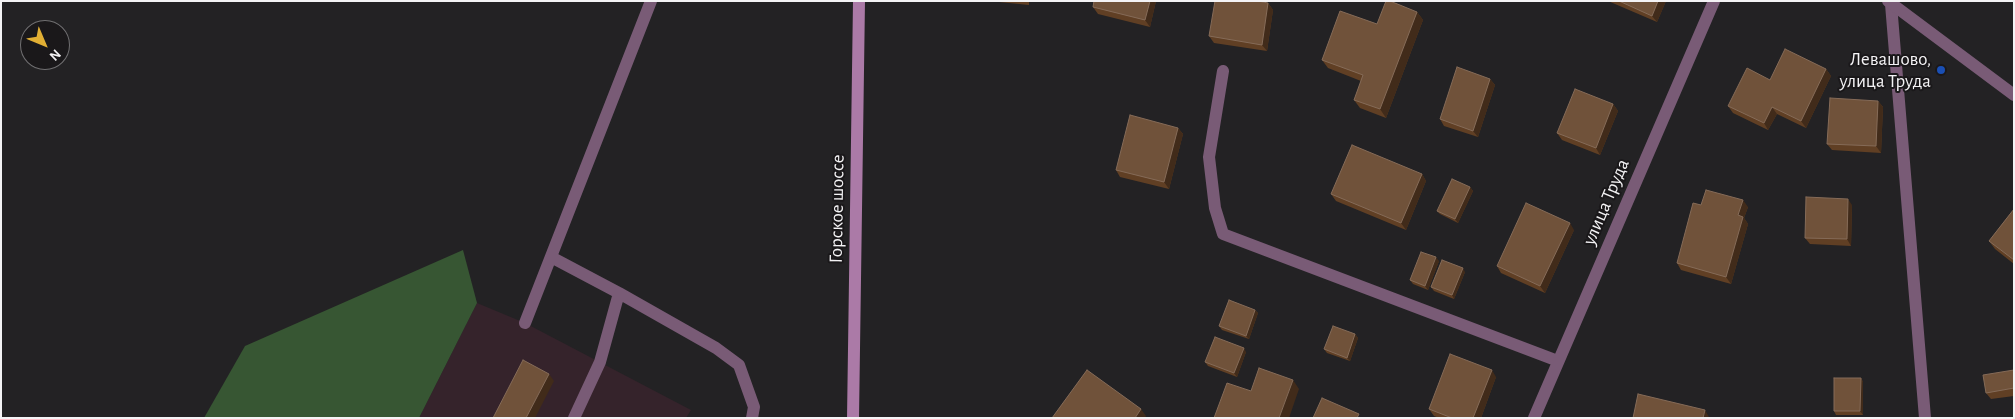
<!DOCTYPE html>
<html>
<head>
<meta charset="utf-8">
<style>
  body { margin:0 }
  #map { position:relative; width:2015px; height:419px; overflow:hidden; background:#232224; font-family:"Alegreya Sans",sans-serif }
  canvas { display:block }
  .frame { position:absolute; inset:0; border:2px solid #f4f3f5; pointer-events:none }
  .north { position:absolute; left:20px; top:20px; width:50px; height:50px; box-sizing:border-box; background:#1a181a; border:1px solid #717072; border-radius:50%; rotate:135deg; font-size:14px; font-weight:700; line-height:20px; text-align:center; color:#f4f3f5 }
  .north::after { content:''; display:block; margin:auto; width:18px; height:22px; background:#e1af34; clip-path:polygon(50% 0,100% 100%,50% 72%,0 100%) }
</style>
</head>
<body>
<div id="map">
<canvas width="2015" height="419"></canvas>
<div class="frame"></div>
<div class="north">N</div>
</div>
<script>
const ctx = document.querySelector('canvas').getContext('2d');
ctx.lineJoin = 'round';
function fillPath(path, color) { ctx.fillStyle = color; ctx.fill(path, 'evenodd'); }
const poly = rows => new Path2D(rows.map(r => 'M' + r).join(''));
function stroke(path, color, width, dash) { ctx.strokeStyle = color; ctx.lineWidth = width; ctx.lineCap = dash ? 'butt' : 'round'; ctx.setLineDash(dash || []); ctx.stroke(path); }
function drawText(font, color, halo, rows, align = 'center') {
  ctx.font = font + ' "Alegreya Sans",sans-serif'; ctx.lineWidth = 4; ctx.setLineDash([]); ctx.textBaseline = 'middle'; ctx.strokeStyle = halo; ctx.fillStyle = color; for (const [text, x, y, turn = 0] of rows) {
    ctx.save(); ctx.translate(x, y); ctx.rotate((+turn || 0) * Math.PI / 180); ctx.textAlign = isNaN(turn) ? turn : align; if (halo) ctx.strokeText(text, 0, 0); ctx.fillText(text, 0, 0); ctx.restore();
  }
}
fillPath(poly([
  [477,303,525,323,691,410,686,418,419,418]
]), '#35232b');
fillPath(poly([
  [463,250,477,303,419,418,204,418,245,346]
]), '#375633');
stroke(poly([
  [1223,71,1209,157,1215,208,1223,234,1558,361],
  [551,257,619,293,600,362,574,418],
  [619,293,716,348,739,365,754,407,752,418],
  [525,323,651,1]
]), '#795b76', 12);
stroke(poly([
  [1891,4,1925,418],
  [1534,418,1714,1]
]), '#795b76', 12);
stroke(poly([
  [1888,1,2014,95]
]), '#795b76', 12);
stroke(poly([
  [853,418,859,1]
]), '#ab7aa7', 12);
fillPath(poly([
  [989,1,1029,1,1029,5],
  [1094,1,1156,1,1150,27,1098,14,1093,7],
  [1608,1,1666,1,1657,22],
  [1268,3,1273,10,1267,51,1214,43,1209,36],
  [1417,12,1423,20,1386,118,1360,108,1354,100,1361,81,1328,68,1322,60,1377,24],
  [1826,69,1831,76,1806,128,1777,114,1768,130,1733,113,1728,106,1770,80],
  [1490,79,1495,85,1478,137,1444,126,1440,119],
  [1878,101,1883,107,1881,153,1832,150,1827,144],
  [1613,104,1618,111,1600,155,1562,140,1557,133],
  [1178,128,1183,134,1169,189,1120,177,1116,170],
  [1422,174,1426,181,1406,230,1336,201,1331,194],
  [1470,187,1473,191,1458,223,1440,214,1437,211],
  [1701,205,1748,207,1744,218,1748,224,1731,284,1681,270,1677,263],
  [1852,205,1851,246,1810,244,1805,238],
  [2014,209,2014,264,1995,249,1989,241],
  [1574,230,1545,293,1501,273,1497,266],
  [1439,261,1428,290,1413,284,1410,280],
  [1465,272,1454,299,1434,291,1431,287],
  [1255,310,1258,313,1249,339,1222,330,1219,326],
  [1355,334,1358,338,1350,361,1327,353,1324,349],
  [1246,352,1237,377,1208,366,1205,362],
  [2014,370,2014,396,1991,399,1986,393],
  [1496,377,1481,418,1439,418,1434,416,1429,409],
  [1861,378,1863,382,1863,415,1836,415,1834,411]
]), '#603f24');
fillPath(poly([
  [1150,1,1156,1,1150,27,1145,20],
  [1658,1,1666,1,1657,22,1652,16],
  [1268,3,1273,10,1267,51,1262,45],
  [1417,12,1423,20,1386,118,1380,109],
  [1826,69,1831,76,1806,128,1801,121],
  [1490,79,1495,85,1478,137,1473,131],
  [1878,101,1883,107,1881,153,1876,146],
  [1613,104,1618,111,1600,155,1596,148],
  [1772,107,1777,114,1768,130,1764,123],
  [1178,128,1183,134,1169,189,1164,182],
  [1422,174,1426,181,1406,230,1401,223],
  [1470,187,1473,191,1458,223,1455,219],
  [1848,199,1852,205,1851,246,1847,239],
  [1743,200,1748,207,1744,218,1748,224,1731,284,1726,277,1738,215],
  [1570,223,1574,230,1545,293,1540,286],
  [1436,257,1439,261,1428,290,1425,286],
  [1463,268,1465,272,1454,299,1452,295],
  [1255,310,1258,313,1249,339,1246,336],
  [1355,334,1358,338,1350,361,1347,358],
  [1244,348,1246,352,1237,377,1234,373],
  [1492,370,1496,377,1481,418,1473,418],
  [549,374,554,381,535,418,526,418],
  [1861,378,1863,382,1863,415,1860,411],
  [1293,380,1299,389,1289,418,1279,418],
  [1141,409,1146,416,1145,418,1135,418],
  [1705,410,1709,417,1709,418,1703,418]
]), '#412b1a');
const building = poly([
  [1094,1,1150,1,1145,20,1093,7,1094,1],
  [1215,1,1258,1,1268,3,1262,45,1209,36,1215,1],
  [1386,1,1390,1,1417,12,1380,109,1354,100,1363,75,1322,60,1340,11,1377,24,1386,1],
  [1619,1,1658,1,1652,16,1619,1],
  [1785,49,1826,69,1801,121,1772,107,1764,123,1728,106,1747,68,1770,80,1785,49],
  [1457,67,1490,79,1473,131,1440,119,1457,67],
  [1575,89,1613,104,1596,148,1557,133,1575,89],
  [1830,98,1878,101,1876,146,1827,144,1830,98],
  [1130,115,1178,128,1164,182,1116,170,1130,115],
  [1352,145,1422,174,1401,223,1331,194,1352,145],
  [1452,179,1470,187,1455,219,1437,211,1452,179],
  [1706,190,1743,200,1738,215,1743,217,1726,277,1677,263,1693,203,1701,205,1706,190],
  [1806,197,1848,199,1847,239,1805,238,1806,197],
  [1526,203,1570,223,1540,286,1497,266,1526,203],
  [2014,209,2014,260,1989,241,2014,209],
  [1421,252,1436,257,1425,286,1410,280,1421,252],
  [1442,260,1463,268,1452,295,1431,287,1442,260],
  [1229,300,1255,310,1246,336,1219,326,1229,300],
  [1333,326,1355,334,1347,358,1324,349,1333,326],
  [1215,337,1244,348,1234,373,1205,362,1215,337],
  [1450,354,1492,370,1473,418,1452,418,1429,409,1450,354],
  [523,360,549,374,526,418,493,418,523,360],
  [1259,368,1293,380,1279,418,1214,418,1227,383,1251,391,1259,368],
  [1087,370,1141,409,1135,418,1052,418,1087,370],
  [2014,370,2014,388,1986,393,1983,375,2014,370],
  [1834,378,1861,378,1860,411,1834,411,1834,378],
  [1638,394,1705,410,1703,418,1633,418,1638,394],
  [1322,398,1359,414,1357,418,1313,418,1322,398]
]);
fillPath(building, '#70523a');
stroke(building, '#856b58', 1);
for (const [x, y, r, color] of [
  [1941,70,5,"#1a4fb4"]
]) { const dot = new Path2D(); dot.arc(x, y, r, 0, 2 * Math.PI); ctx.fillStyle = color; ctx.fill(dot); stroke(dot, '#1a181a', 2); }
drawText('19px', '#f4f3f5', '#1a181a', [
  ["Левашово,",1931,59],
  ["улица Труда",1931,81]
], 'right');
drawText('19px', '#f4f3f5', '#1a181a', [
  ["улица Труда",1606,202,-67],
  ["Горское шоссе",837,209,-89]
]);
</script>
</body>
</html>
